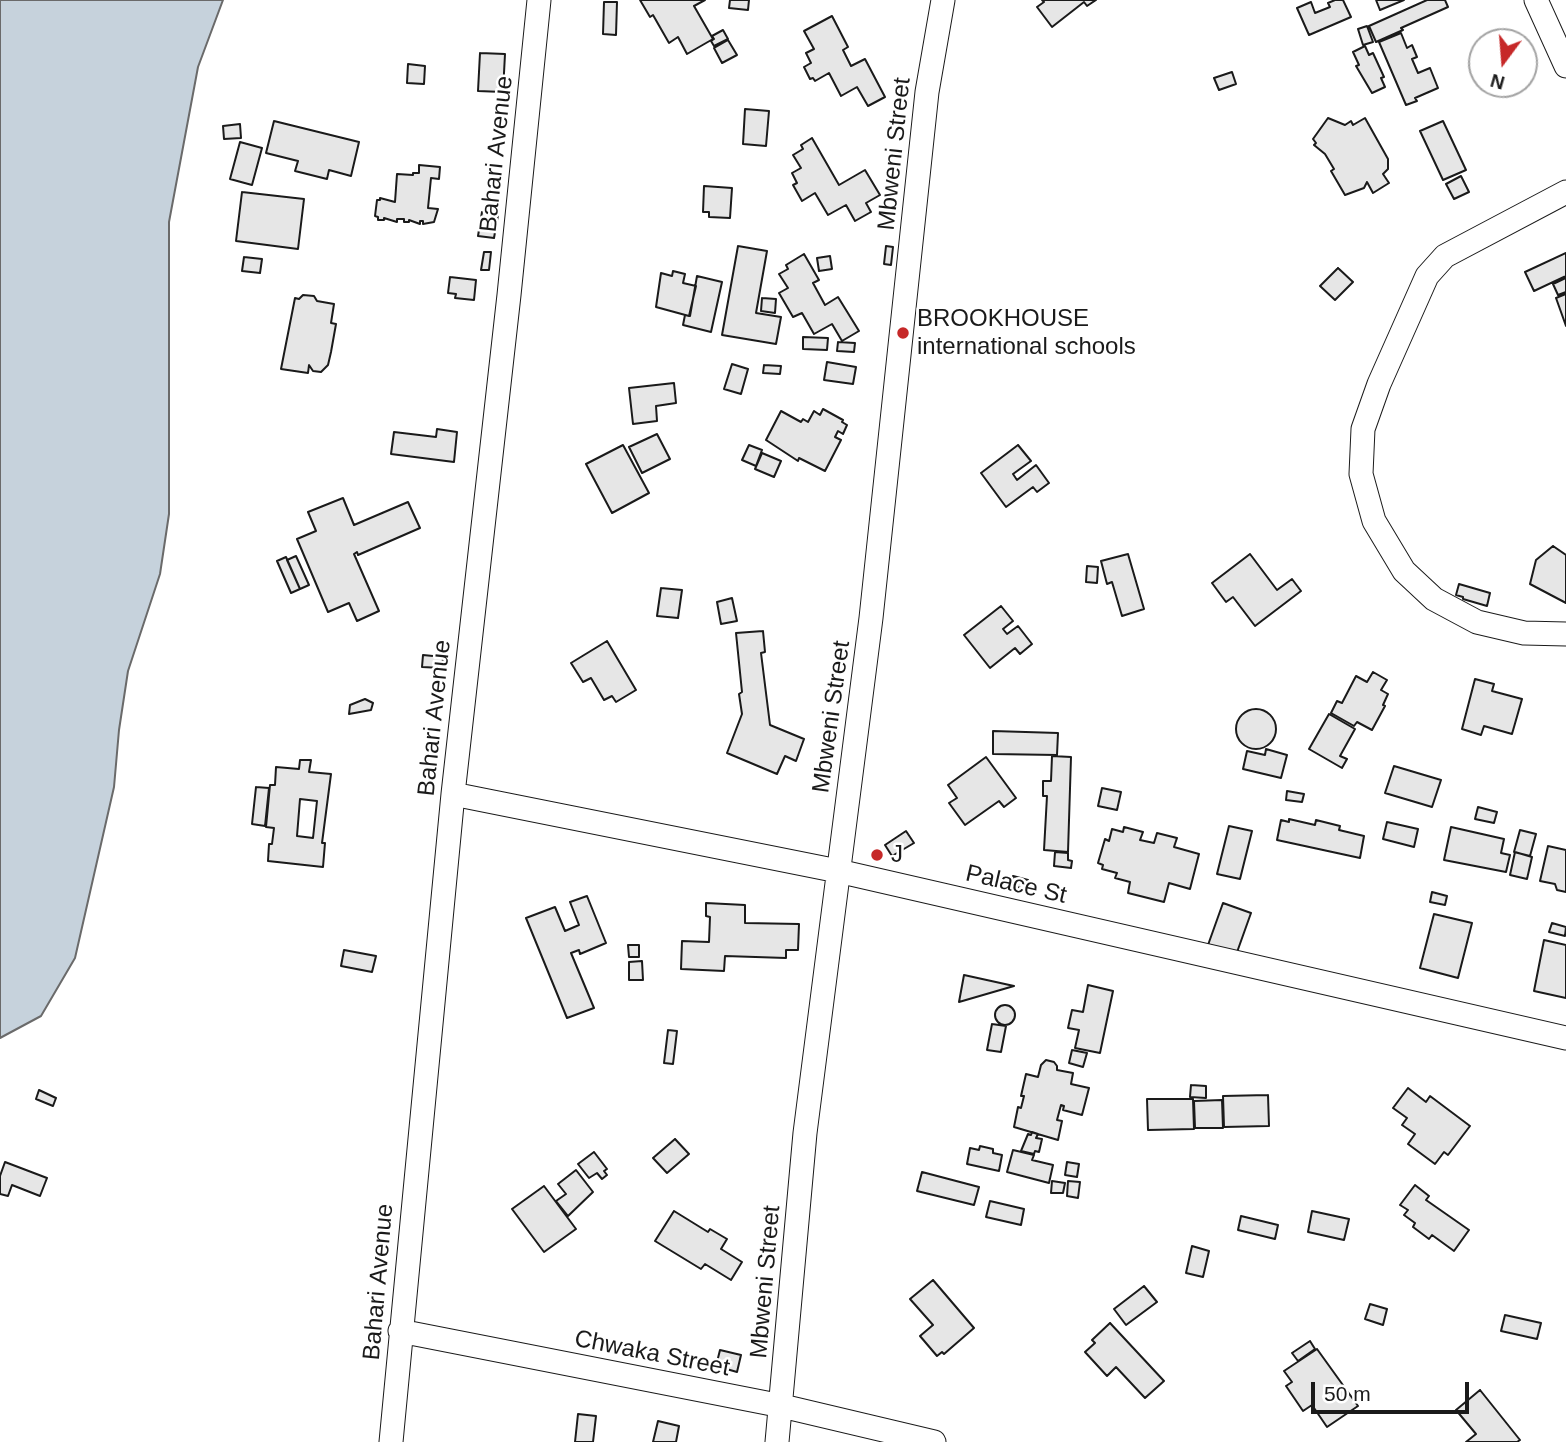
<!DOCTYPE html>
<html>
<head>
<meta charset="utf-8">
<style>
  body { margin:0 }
  #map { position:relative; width:1566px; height:1442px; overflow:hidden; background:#fff; font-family:Arial,sans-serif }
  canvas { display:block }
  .north { position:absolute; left:1468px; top:28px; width:70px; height:70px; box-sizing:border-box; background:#fff; border:2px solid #a3a3a3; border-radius:50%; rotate:196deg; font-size:19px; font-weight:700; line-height:28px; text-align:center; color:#1a1a1a }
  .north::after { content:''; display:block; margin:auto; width:24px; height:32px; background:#c62828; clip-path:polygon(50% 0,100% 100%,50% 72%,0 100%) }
  .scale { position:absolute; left:1311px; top:1382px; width:158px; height:32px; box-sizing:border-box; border:4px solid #1a1a1a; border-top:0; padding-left:9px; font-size:21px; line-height:24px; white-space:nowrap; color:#1a1a1a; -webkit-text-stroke:5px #fff; paint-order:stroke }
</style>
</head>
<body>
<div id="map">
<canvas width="1566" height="1442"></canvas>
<div class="north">N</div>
<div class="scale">50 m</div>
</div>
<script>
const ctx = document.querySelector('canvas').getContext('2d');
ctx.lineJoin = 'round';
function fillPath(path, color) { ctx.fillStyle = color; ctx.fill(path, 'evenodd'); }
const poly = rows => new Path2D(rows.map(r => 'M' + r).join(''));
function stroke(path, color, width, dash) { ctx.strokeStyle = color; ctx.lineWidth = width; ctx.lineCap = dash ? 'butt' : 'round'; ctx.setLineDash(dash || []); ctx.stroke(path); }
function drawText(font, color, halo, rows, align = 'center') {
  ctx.font = font + ' Arial,sans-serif'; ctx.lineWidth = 5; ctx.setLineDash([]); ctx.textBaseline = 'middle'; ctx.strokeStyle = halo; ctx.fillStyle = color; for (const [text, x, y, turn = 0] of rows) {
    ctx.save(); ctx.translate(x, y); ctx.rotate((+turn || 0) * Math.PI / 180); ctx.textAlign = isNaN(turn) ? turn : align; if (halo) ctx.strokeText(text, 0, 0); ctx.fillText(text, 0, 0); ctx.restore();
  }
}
const water = poly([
  [0,0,223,0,198,67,169,222,169,514,160,574,128,671,119,730,114,787,75,958,41,1016,0,1038,0,0]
]);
fillPath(water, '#c6d2dc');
stroke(water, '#6a6a6a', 2);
const building = poly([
  [640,0,705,0,694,6,713,39,687,54,678,37,669,43,653,15,650,17,640,0],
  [730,0,749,0,748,10,729,8,730,0],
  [1042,0,1096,0,1087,6,1084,2,1052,27,1037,7,1044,2,1042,0],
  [1335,0,1343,0,1351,17,1309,35,1297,8,1311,2,1315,13,1330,7,1328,3,1335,0],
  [1376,0,1404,0,1380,10,1376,0],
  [1427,0,1445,0,1448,7,1401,28,1403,30,1376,42,1369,26,1427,0],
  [604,2,617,2,616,35,603,34,604,2],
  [832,16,848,47,843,50,851,66,865,59,885,97,868,106,857,87,841,96,829,73,815,81,813,78,810,79,804,67,811,63,806,53,814,49,804,31,832,16],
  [1367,26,1373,42,1363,45,1358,29,1367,26],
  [723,30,728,39,714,46,711,41,714,39,712,36,723,30],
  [1401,33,1407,48,1412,45,1417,57,1412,59,1418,73,1430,68,1438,88,1415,98,1417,101,1406,105,1379,42,1401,33],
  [728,40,737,55,722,63,714,48,728,40],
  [1365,46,1369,55,1373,53,1384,77,1381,78,1385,87,1372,93,1356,66,1359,65,1353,52,1365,46],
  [480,53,505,54,503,92,478,91,480,53],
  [408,64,425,66,424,84,407,83,408,64],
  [1232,72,1236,84,1219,90,1214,78,1232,72],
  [745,109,769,111,766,146,743,144,745,109],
  [1328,118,1345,125,1351,121,1353,125,1365,118,1388,159,1388,169,1383,174,1389,183,1373,193,1367,182,1364,188,1345,195,1331,171,1334,169,1325,154,1314,145,1316,143,1313,139,1328,118],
  [274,121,359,142,351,176,329,170,327,179,295,171,298,161,266,153,274,121],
  [1443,121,1466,170,1443,180,1420,131,1443,121],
  [240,124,241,138,224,139,223,126,240,124],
  [812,138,839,185,865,170,880,195,866,203,871,212,855,221,846,205,828,215,815,193,802,201,793,185,797,183,792,173,801,168,793,155,803,149,801,145,812,138],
  [240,142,262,148,252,185,230,179,240,142],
  [419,165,440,167,439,179,431,178,428,208,438,209,434,222,423,224,423,221,420,221,420,224,409,220,409,222,404,222,404,219,397,219,397,222,384,218,384,220,378,220,378,217,375,216,377,200,380,200,380,198,395,202,397,174,413,175,413,173,419,173,419,165],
  [1461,176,1469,192,1454,199,1446,184,1461,176],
  [704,186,732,188,730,218,709,217,709,212,703,212,704,186],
  [242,192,304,199,298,249,236,241,242,192],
  [482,212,498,215,494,238,478,236,482,212],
  [738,246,767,251,756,313,781,317,776,344,722,335,738,246],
  [886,246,893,247,891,265,884,264,886,246],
  [484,252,491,252,489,270,481,270,484,252],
  [1566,253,1566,276,1534,291,1525,272,1566,253],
  [804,254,819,280,813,283,825,305,838,297,859,331,842,341,832,324,814,334,802,313,793,317,779,293,788,288,779,274,788,269,786,265,804,254],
  [830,256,832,269,819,271,817,258,830,256],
  [244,257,262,259,260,273,242,271,244,257],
  [1338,268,1353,282,1335,300,1320,286,1338,268],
  [673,271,685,274,683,283,696,286,689,316,656,307,661,273,672,276,673,271],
  [697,276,722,282,711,332,683,325,685,315,690,316,697,276],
  [450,277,476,280,474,300,455,298,456,294,448,293,450,277],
  [1566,278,1566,292,1558,295,1553,284,1566,278],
  [1566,294,1566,326,1556,298,1566,294],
  [303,295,314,296,317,301,334,304,331,323,336,324,331,352,328,365,321,372,313,371,309,365,308,373,281,369,295,298,299,299,303,295],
  [762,298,776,299,775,313,761,311,762,298],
  [803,337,828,338,827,350,803,349,803,337],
  [838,342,855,343,854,352,837,351,838,342],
  [827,362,856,367,853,384,824,380,827,362],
  [732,364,748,369,741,394,724,389,732,364],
  [764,365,781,366,780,374,763,373,764,365],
  [674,383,676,403,656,406,657,421,633,424,629,388,674,383],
  [823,409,843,420,842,422,847,425,843,434,838,431,835,437,841,440,825,471,799,458,798,461,766,440,781,411,801,422,803,419,808,422,814,411,820,415,823,409],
  [437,429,457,432,454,462,391,454,394,432,436,437,437,429],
  [657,434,670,459,642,473,629,447,657,434],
  [623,445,649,493,612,513,586,464,623,445],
  [749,445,762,450,756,466,742,460,749,445],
  [1018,445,1031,461,1013,474,1017,480,1036,465,1049,483,1037,492,1033,487,1006,507,981,473,1018,445],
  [762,453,781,461,774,477,755,469,762,453],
  [343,498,354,525,408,502,420,528,358,555,357,552,354,554,379,611,357,621,349,603,328,612,297,539,316,531,308,512,343,498],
  [1553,546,1566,555,1566,603,1530,584,1536,560,1553,546],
  [1128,554,1144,609,1122,616,1112,582,1107,584,1101,561,1128,554],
  [1250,554,1277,590,1292,579,1301,591,1255,626,1233,597,1226,602,1212,583,1250,554],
  [296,556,309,585,300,589,287,560,296,556],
  [286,557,300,589,291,593,277,561,286,557],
  [1087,566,1098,567,1097,583,1086,582,1087,566],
  [1459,584,1490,593,1487,606,1463,599,1463,597,1456,595,1459,584],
  [661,588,682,590,678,618,657,616,661,588],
  [732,598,737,621,721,624,717,602,732,598],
  [1001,606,1013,621,1003,629,1007,634,1018,626,1032,644,1020,654,1015,648,990,668,964,635,1001,606],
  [763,631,765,652,761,653,770,725,804,739,796,761,785,756,777,774,727,753,742,714,739,694,742,692,736,633,763,631],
  [607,641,636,690,616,702,612,696,604,700,591,678,583,682,571,663,607,641],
  [423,655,443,657,442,668,422,667,423,655],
  [1373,672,1387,680,1381,690,1388,694,1383,705,1385,706,1372,730,1357,722,1354,726,1331,713,1337,701,1342,703,1356,676,1367,682,1373,672],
  [1475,679,1494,684,1492,691,1522,699,1512,734,1484,726,1481,735,1462,729,1475,679],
  [365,699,373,703,371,710,349,714,350,705,365,699],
  '1236 729a20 20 0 1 1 40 0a20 20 0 1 1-40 0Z',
  [1329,714,1355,729,1340,756,1347,759,1342,768,1309,749,1329,714],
  [993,731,1058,733,1057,755,993,754,993,731],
  [1266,749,1287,755,1281,778,1243,769,1247,751,1265,755,1266,749],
  [1052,756,1071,757,1068,852,1044,850,1047,796,1043,796,1043,781,1051,781,1052,756],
  [986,757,1016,798,1004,807,999,801,965,825,949,803,957,798,948,785,986,757],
  [300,760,311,760,309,772,331,774,322,843,325,843,323,867,268,861,269,844,272,844,274,828,266,827,270,785,275,785,276,767,299,769,300,760],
  [300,799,317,801,313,838,297,836,300,799],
  [1394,766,1441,780,1432,807,1385,793,1394,766],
  [256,787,269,788,265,826,252,824,256,787],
  [1102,788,1121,792,1117,810,1098,806,1102,788],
  [1287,791,1304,794,1302,802,1286,800,1287,791],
  [1478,807,1497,812,1494,823,1475,819,1478,807],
  [1289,819,1315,825,1316,820,1340,826,1339,830,1364,836,1360,858,1277,840,1281,820,1289,822,1289,819],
  [1387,822,1418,829,1414,847,1383,839,1387,822],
  [1229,826,1252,831,1240,879,1217,874,1229,826],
  [1124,827,1143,832,1140,840,1154,843,1157,833,1177,838,1174,847,1199,854,1190,889,1169,883,1164,902,1128,893,1130,882,1115,878,1117,873,1102,869,1103,865,1098,863,1105,839,1109,841,1112,829,1123,832,1124,827],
  [1451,827,1504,839,1501,853,1510,855,1506,872,1444,860,1451,827],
  [1520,830,1536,834,1530,856,1514,852,1520,830],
  [906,831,914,843,892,856,885,845,906,831],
  [1548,846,1566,850,1566,892,1557,890,1555,884,1540,881,1548,846],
  [1055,852,1068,853,1068,860,1072,861,1071,868,1054,866,1055,852],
  [1515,852,1532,857,1527,879,1510,875,1515,852],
  [1013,876,1028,880,1026,889,1011,886,1013,876],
  [1432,892,1447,896,1445,905,1430,902,1432,892],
  [587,896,606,943,580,954,579,950,571,953,594,1008,567,1018,526,918,555,907,565,931,579,925,570,902,587,896],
  [706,903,745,905,745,923,799,924,798,950,786,950,786,958,725,956,724,971,681,969,682,941,709,942,710,917,706,916,706,903],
  [1223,903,1251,913,1236,955,1208,945,1223,903],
  [1434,914,1472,923,1458,978,1420,968,1434,914],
  [1552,923,1566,927,1565,936,1549,932,1552,923],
  [1544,940,1566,945,1566,998,1534,991,1544,940],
  [628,945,639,945,639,957,629,957,628,945],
  [344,950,376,956,372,972,341,966,344,950],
  [642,961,643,980,629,980,629,962,642,961],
  [964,975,1014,986,959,1002,964,975],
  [1088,985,1113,991,1100,1053,1075,1048,1079,1030,1068,1028,1072,1010,1083,1012,1088,985],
  '995 1015a10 10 0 1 1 20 0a10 10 0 1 1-20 0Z',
  [992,1024,1006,1026,1001,1052,987,1050,992,1024],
  [668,1030,677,1031,673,1064,664,1063,668,1030],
  [1072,1050,1087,1053,1083,1067,1069,1063,1072,1050],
  [1046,1060,1054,1062,1057,1066,1057,1070,1073,1073,1071,1084,1089,1088,1082,1115,1063,1110,1064,1106,1061,1105,1057,1120,1062,1121,1058,1140,1014,1127,1018,1107,1021,1108,1024,1096,1021,1096,1026,1074,1038,1077,1041,1065,1046,1060],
  [1191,1085,1206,1086,1206,1098,1190,1097,1191,1085],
  [1408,1088,1426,1102,1430,1096,1470,1126,1448,1155,1444,1152,1435,1164,1408,1144,1415,1134,1402,1125,1407,1118,1393,1108,1408,1088],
  [39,1090,56,1098,53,1106,36,1099,39,1090],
  [1268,1095,1269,1126,1224,1127,1223,1096,1268,1095],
  [1147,1099,1193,1099,1194,1129,1148,1130,1147,1099],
  [1222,1100,1223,1128,1195,1128,1194,1101,1222,1100],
  [1032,1132,1038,1134,1036,1138,1042,1139,1039,1152,1035,1151,1034,1154,1021,1151,1028,1134,1031,1135,1032,1132],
  [675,1139,689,1154,667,1173,653,1158,675,1139],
  [980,1146,993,1149,993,1153,1002,1155,999,1171,967,1164,970,1148,979,1150,980,1146],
  [1013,1150,1034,1155,1032,1160,1053,1165,1049,1183,1007,1172,1013,1150],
  [594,1152,607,1169,604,1171,607,1175,602,1179,597,1173,589,1178,578,1164,594,1152],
  [5,1162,47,1178,40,1196,12,1185,8,1196,0,1194,0,1176,5,1162],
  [1067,1162,1079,1164,1077,1177,1065,1175,1067,1162],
  [576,1170,593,1192,568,1216,556,1201,566,1194,558,1184,576,1170],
  [922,1172,979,1187,974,1205,917,1191,922,1172],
  [1052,1181,1065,1183,1063,1193,1051,1193,1052,1181],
  [1068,1181,1080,1182,1078,1198,1067,1196,1068,1181],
  [1415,1185,1429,1196,1426,1200,1469,1230,1454,1251,1432,1235,1429,1239,1413,1227,1415,1223,1404,1215,1408,1210,1400,1205,1415,1185],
  [544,1186,576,1229,544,1252,512,1209,544,1186],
  [990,1201,1024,1209,1021,1225,986,1217,990,1201],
  [674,1211,708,1232,710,1229,727,1239,721,1249,742,1262,731,1280,705,1264,701,1269,655,1241,674,1211],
  [1312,1211,1349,1219,1344,1240,1308,1232,1312,1211],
  [1241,1216,1278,1225,1275,1239,1238,1230,1241,1216],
  [1192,1246,1209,1251,1203,1277,1186,1273,1192,1246],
  [933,1280,974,1328,944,1354,942,1352,937,1356,920,1336,933,1325,910,1299,933,1280],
  [1144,1286,1157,1302,1126,1325,1114,1309,1144,1286],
  [1370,1304,1387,1309,1383,1325,1365,1319,1370,1304],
  [1505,1315,1541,1323,1537,1339,1501,1331,1505,1315],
  [1110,1323,1164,1381,1145,1398,1116,1367,1107,1376,1085,1352,1095,1343,1092,1340,1110,1323],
  [1310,1341,1315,1349,1298,1361,1292,1353,1310,1341],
  [1317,1349,1358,1406,1327,1427,1312,1405,1303,1411,1286,1386,1292,1382,1284,1371,1317,1349],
  [720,1350,741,1355,737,1372,716,1366,720,1350],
  [1480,1390,1520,1440,1517,1442,1466,1442,1476,1434,1456,1410,1480,1390],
  [578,1414,596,1416,593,1442,575,1442,578,1414],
  [658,1421,679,1426,676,1442,653,1442,658,1421]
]);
fillPath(building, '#e6e6e6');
stroke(building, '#1a1a1a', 2);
const minor = poly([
  [1536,0,1566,66],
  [1566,192,1445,256,1427,276,1379,384,1363,429,1361,474,1374,521,1404,571,1434,599,1477,622,1524,633,1566,634],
  [453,794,838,871,1566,1038],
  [400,1331,782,1406,934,1442],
  [391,1442,453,794,509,295,539,0],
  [777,1442,805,1133,871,618,927,92,943,0]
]);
stroke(minor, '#1a1a1a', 25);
stroke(minor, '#fff', 23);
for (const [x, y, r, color] of [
  [903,333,7,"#c62828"],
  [877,855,7,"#c62828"]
]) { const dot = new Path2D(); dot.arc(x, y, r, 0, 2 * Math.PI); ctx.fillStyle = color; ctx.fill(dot); stroke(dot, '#fff', 2.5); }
drawText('24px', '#1a1a1a', '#fff', [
  ["Bahari Avenue",497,154,-84],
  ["Mbweni Street",895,154,-84],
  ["Mbweni Street",832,717,-82],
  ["Bahari Avenue",435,718,-84],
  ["Palace St",1016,885,13],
  ["Bahari Avenue",379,1282,-85],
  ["Mbweni Street",766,1282,-85],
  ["Chwaka Street",652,1354,11]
]);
drawText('24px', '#1a1a1a', '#fff', [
  ["BROOKHOUSE",917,319],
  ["international schools",917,347],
  ["J",891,855]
], 'left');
</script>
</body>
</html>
